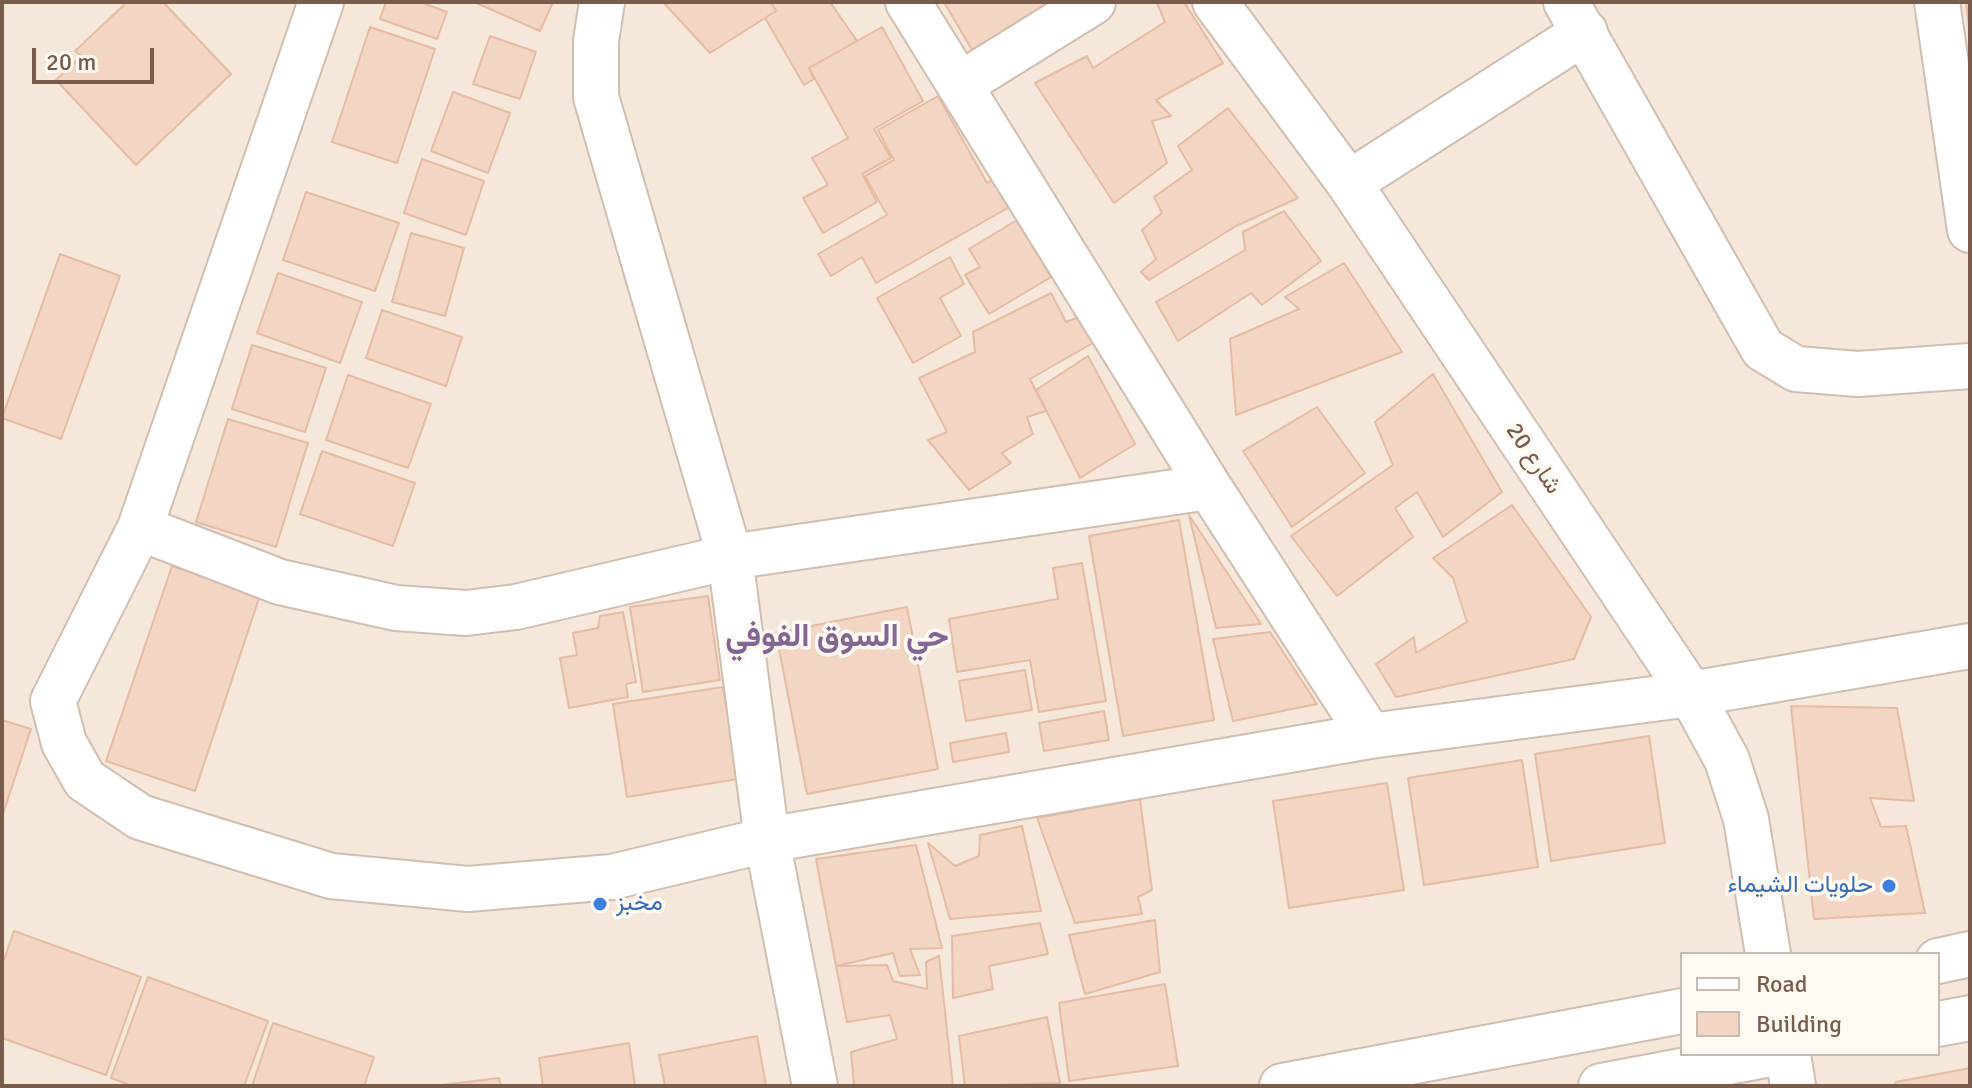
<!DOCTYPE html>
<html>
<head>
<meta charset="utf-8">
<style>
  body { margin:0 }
  #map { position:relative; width:1972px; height:1088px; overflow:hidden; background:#fdf6ec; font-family:Signika,sans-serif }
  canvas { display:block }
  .frame { position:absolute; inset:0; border:4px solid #7a5c4d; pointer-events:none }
  .legend { position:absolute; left:1680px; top:952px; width:260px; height:104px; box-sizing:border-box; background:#fffaf3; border:2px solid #cabbb1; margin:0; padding:10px 14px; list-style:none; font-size:24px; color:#7a5c4d }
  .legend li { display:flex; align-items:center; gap:16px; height:40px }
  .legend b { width:40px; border:2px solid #cabbb1 }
  .scale { position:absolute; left:32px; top:48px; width:122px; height:36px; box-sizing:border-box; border:4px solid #7a5c4d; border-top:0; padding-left:10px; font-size:24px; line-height:28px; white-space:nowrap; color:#7a5c4d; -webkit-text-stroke:6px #fffaf3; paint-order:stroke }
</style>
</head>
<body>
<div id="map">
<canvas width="1972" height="1088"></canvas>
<div class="frame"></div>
<ul class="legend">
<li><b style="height:10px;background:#fff"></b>Road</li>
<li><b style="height:22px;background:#f3d5c3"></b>Building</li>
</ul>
<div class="scale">20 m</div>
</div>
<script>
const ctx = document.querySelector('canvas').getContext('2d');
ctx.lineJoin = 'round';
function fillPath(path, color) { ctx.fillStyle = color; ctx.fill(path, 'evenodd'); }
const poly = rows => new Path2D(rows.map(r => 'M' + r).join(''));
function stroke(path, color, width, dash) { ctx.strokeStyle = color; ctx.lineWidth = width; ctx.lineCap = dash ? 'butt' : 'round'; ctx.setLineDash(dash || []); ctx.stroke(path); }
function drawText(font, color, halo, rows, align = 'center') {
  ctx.font = font + ' Signika,Vazirmatn,sans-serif'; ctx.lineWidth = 7; ctx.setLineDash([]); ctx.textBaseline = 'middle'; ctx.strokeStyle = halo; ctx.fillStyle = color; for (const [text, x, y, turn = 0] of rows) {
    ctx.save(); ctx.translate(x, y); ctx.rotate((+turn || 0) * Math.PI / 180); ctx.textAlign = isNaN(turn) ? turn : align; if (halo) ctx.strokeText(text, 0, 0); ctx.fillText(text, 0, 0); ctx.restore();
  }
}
fillPath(poly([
  [2,2,1970,2,1970,1086,2,1086],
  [1682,954,1938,954,1938,1054,1682,1054]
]), '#f5e8da');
const building = poly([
  [127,2,163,2,231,74,136,165,56,80,81,56,75,51,127,2],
  [386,2,420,2,447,12,437,39,380,19,386,2],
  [474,2,553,2,540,31,474,2],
  [663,2,771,2,776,11,710,53,663,2],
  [771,2,830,2,857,41,809,68,814,79,804,85,765,18,776,11,771,2],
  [944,2,1049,2,972,50,944,2],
  [1184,2,1223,63,1156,100,1171,116,1152,121,1167,163,1114,203,1035,83,1087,56,1093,68,1165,22,1157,3,1184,2],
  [1966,2,1970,2,1970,38,1966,2],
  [370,27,435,49,397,163,332,142,370,27],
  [882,27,923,101,874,129,891,158,862,174,877,202,823,233,803,198,828,185,812,158,848,138,809,68,882,27],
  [490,36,536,52,520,99,473,84,490,36],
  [453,92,510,113,488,173,431,151,453,92],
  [938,96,987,183,997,177,1013,205,876,283,862,257,831,276,818,254,887,215,865,176,894,160,878,130,938,96],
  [1228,108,1298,198,1236,226,1149,280,1141,272,1156,259,1142,230,1162,213,1154,197,1192,170,1178,146,1228,108],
  [422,159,484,181,466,235,404,213,422,159],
  [306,192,399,223,375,291,283,260,306,192],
  [1284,211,1321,261,1262,305,1251,293,1178,341,1156,302,1245,250,1243,232,1284,211],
  [1017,220,1051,277,989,314,965,275,980,267,969,249,1017,220],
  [411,233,464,248,445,316,392,302,411,233],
  [60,254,120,276,61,439,2,418,60,254],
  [950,257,964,284,940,298,961,336,913,363,877,298,950,257],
  [1344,263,1402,352,1236,415,1230,339,1299,309,1285,297,1344,263],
  [278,273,362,302,340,363,257,333,278,273],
  [1051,293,1066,322,1079,317,1098,340,1030,379,1046,411,1027,417,1033,434,1002,453,1011,463,969,490,928,440,947,432,919,378,975,352,973,332,1051,293],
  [382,310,462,337,446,386,366,358,382,310],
  [252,345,326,368,305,432,232,409,252,345],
  [1088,356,1135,444,1080,478,1036,390,1088,356],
  [1433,374,1502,492,1443,537,1417,492,1395,508,1413,537,1337,596,1291,536,1393,465,1375,422,1433,374],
  [348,375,431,404,408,468,326,440,348,375],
  [1317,407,1365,473,1292,527,1243,451,1317,407],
  [228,419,308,443,276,547,196,522,228,419],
  [322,451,415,483,393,546,300,514,322,451],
  [1512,505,1591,617,1574,659,1396,697,1376,664,1414,637,1416,653,1467,622,1453,578,1433,558,1512,505],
  [1189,515,1261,624,1216,628,1189,515],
  [1179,520,1214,720,1123,736,1089,536,1179,520],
  [1082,563,1106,701,1039,712,1030,660,957,672,949,619,1058,599,1053,568,1082,563],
  [172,566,260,595,195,791,106,761,172,566],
  [708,596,720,680,643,692,630,607,708,596],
  [907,607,938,769,807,794,776,633,907,607],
  [623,612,636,682,626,684,628,697,569,708,560,658,577,655,573,633,598,628,600,616,623,612],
  [1270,632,1317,704,1233,721,1213,639,1270,632],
  [1025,670,1032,710,966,721,959,681,1025,670],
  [723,687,738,779,627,797,613,704,723,687],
  [1791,706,1897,708,1914,801,1870,798,1881,827,1906,826,1925,913,1814,919,1791,706],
  [1104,711,1109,740,1044,751,1039,723,1104,711],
  [2,720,31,729,2,817,2,720],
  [1006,733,1009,752,953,762,950,743,1006,733],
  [1649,736,1665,843,1551,861,1535,754,1649,736],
  [1522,760,1538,867,1424,885,1408,778,1522,760],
  [1387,783,1404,890,1289,908,1273,801,1387,783],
  [1140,799,1152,890,1138,897,1142,914,1075,923,1037,818,1140,799],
  [1022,826,1041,911,950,919,928,843,955,866,979,856,980,835,1022,826],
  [916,845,942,948,910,949,920,975,900,976,893,953,836,966,816,859,916,845],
  [1155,920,1160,972,1085,994,1069,935,1155,920],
  [1040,923,1048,954,989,966,993,989,953,998,952,936,1040,923],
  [14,931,141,977,106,1075,2,1038,2,965,14,931],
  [939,956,953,1086,854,1086,851,1052,897,1039,890,1015,847,1022,836,966,887,965,893,981,927,989,926,962,939,956],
  [148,977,268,1021,244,1086,132,1086,111,1078,148,977],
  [1165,984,1178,1066,1069,1081,1059,1003,1165,984],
  [1047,1017,1060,1083,965,1086,959,1036,1047,1017],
  [273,1023,374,1057,364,1086,252,1086,273,1023],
  [757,1036,766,1086,665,1086,659,1055,757,1036],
  [629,1043,635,1086,543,1086,539,1058,629,1043],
  [1970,1068,1970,1086,1893,1086,1896,1082,1970,1068],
  [499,1078,501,1086,434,1086,499,1078]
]);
fillPath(building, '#f3d5c3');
stroke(building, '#e6bba3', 2);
const minor = poly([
  [321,2,140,528,53,701,64,743,85,780,140,817,331,876,468,889,612,877,767,840,1370,736,1691,694,1970,646],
  [602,2,596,41,596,97,730,557,767,840,815,1086],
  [908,2,1209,487,1370,736],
  [1215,2,1349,183,1691,694,1727,760,1746,819,1768,954],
  [1566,2,1763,349,1796,369,1858,374,1970,366],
  [1937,2,1970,230],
  [961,84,1093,2],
  [1349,183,1585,32],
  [140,528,280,582,396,608,466,613,516,607,730,557,1209,487],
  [1938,961,1970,954],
  [1938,1024,1970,1018],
  [1788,1054,1793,1086],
  [1282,1086,1682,1011],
  [1601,1086,1771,1054]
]);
stroke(minor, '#d1beb0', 48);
stroke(minor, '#fff', 44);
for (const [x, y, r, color] of [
  [1889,886,8,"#3f7fe0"],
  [600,904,8,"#3f7fe0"]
]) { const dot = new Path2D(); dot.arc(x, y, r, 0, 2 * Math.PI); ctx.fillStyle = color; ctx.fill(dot); stroke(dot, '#fffaf3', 3); }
drawText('24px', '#7a5c4d', '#fffaf3', [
  ["شارع 20",1533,459,56]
]);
drawText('24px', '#366cbe', '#fffaf3', [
  ["حلويات الشيماء",1873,886],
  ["مخبز",616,904,"left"]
], 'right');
drawText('bold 32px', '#846695', '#fffaf3', [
  ["حي السوق الفوفي",837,638]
]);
</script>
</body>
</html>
